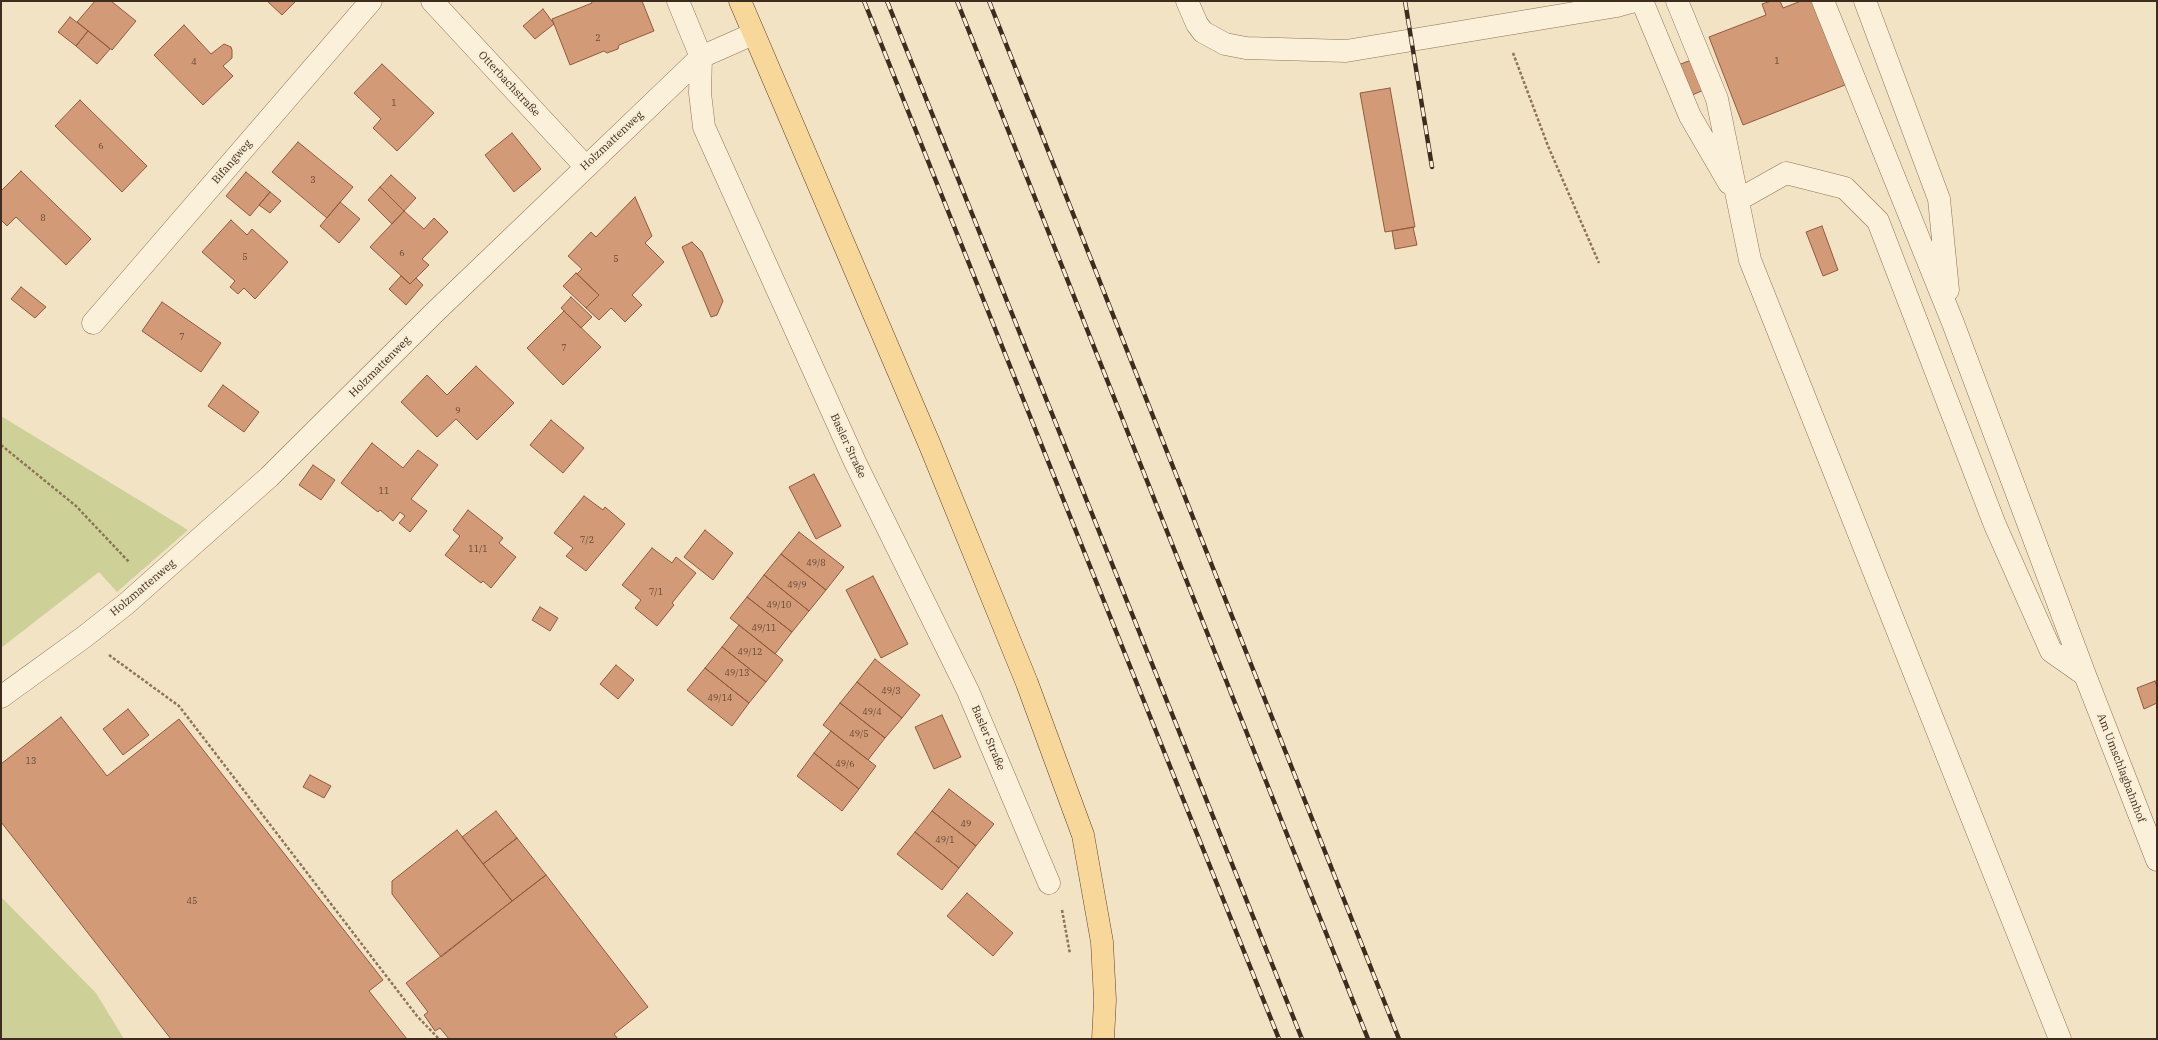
<!DOCTYPE html>
<html>
<head>
<meta charset="utf-8">
<style>
  body { margin:0 }
  #map { position:relative; width:2158px; height:1040px; overflow:hidden; background:#f2e3c5; font-family:"IBM Plex Serif",serif }
  canvas { display:block }
  .frame { position:absolute; inset:0; border:2px solid #3e2c1e; pointer-events:none }
</style>
</head>
<body>
<div id="map">
<canvas width="2158" height="1040"></canvas>
<div class="frame"></div>
</div>
<script>
const ctx = document.querySelector('canvas').getContext('2d');
ctx.lineJoin = 'round';
function fillPath(path, color) { ctx.fillStyle = color; ctx.fill(path, 'evenodd'); }
const poly = rows => new Path2D(rows.map(r => 'M' + r).join(''));
function stroke(path, color, width, dash) { ctx.strokeStyle = color; ctx.lineWidth = width; ctx.lineCap = dash ? 'butt' : 'round'; ctx.setLineDash(dash || []); ctx.stroke(path); }
function drawText(font, color, halo, rows, align = 'center') {
  ctx.font = font + ' "IBM Plex Serif",serif'; ctx.lineWidth = 4; ctx.setLineDash([]); ctx.textBaseline = 'middle'; ctx.strokeStyle = halo; ctx.fillStyle = color; for (const [text, x, y, turn = 0] of rows) {
    ctx.save(); ctx.translate(x, y); ctx.rotate((+turn || 0) * Math.PI / 180); ctx.textAlign = isNaN(turn) ? turn : align; if (halo) ctx.strokeText(text, 0, 0); ctx.fillText(text, 0, 0); ctx.restore();
  }
}
fillPath(poly([
  [1,416,188,530,117,592,99,572,1,648],
  [1,897,96,993,124,1039,1,1039]
]), '#cdd197');
const building = poly([
  [95,1,111,1,136,21,112,50,77,22,95,1],
  [267,1,296,1,282,15,267,1],
  [591,1,642,1,654,31,619,45,618,49,607,53,604,51,570,65,552,19,592,3,591,1],
  [1771,1,1780,1,1783,8,1801,1,1813,1,1845,85,1743,125,1709,37,1766,15,1762,4,1771,1],
  [543,9,554,24,535,39,523,26,543,9],
  [70,17,88,31,76,46,58,32,70,17],
  [184,25,211,54,224,44,231,47,232,50,232,58,223,66,233,76,203,105,154,55,184,25],
  [88,31,110,49,97,64,76,46,88,31],
  [1694,59,1706,89,1690,96,1678,65,1694,59],
  [382,64,434,113,397,151,373,128,381,119,354,93,382,64],
  [1390,88,1415,227,1385,232,1360,93,1390,88],
  [80,100,147,166,122,192,55,126,80,100],
  [512,133,541,169,514,192,485,155,512,133],
  [298,142,353,187,327,218,272,172,298,142],
  [21,171,91,239,66,265,16,217,7,226,1,220,1,191,21,171],
  [246,172,270,192,250,216,226,196,246,172],
  [391,175,416,198,404,211,380,187,391,175],
  [380,187,404,211,392,224,368,200,380,187],
  [270,192,281,201,270,213,259,205,270,192],
  [635,197,652,236,645,243,664,262,632,295,642,305,625,322,611,308,599,320,586,308,599,295,577,274,582,269,568,256,591,232,596,237,635,197],
  [340,202,360,219,339,243,320,226,340,202],
  [404,211,424,229,434,218,448,232,422,259,429,265,410,284,370,247,404,211],
  [231,220,247,235,252,229,288,262,255,299,244,288,238,294,230,287,235,281,202,252,231,220],
  [1822,226,1838,270,1823,276,1806,232,1822,226],
  [1413,227,1417,245,1395,249,1392,231,1413,227],
  [692,242,702,252,723,301,717,315,711,317,682,247,692,242],
  [576,273,599,295,586,308,563,286,576,273],
  [401,276,410,284,416,278,423,285,406,305,389,289,401,276],
  [21,287,46,307,35,318,11,299,21,287],
  [571,297,592,317,581,328,561,308,571,297],
  [162,302,221,343,201,372,142,331,162,302],
  [564,311,601,347,563,385,527,348,564,311],
  [476,366,514,403,477,440,456,419,437,437,401,402,427,375,447,395,476,366],
  [223,385,259,412,244,432,208,406,223,385],
  [551,420,584,448,563,473,530,445,551,420],
  [372,443,403,468,418,450,438,465,411,499,427,511,410,532,399,523,405,516,400,512,393,521,380,510,378,512,341,483,372,443],
  [313,465,335,480,321,500,299,485,313,465],
  [814,474,841,526,816,539,789,487,814,474],
  [584,496,603,510,605,507,625,524,586,571,566,556,573,548,554,533,584,496],
  [468,510,503,538,499,543,516,557,491,588,483,581,481,583,445,555,460,536,453,530,468,510],
  [705,530,733,553,713,580,684,557,705,530],
  [799,532,844,567,826,590,781,554,799,532],
  [652,548,672,563,676,557,696,573,672,603,674,605,657,626,635,608,641,600,622,585,652,548],
  [781,554,826,590,809,611,764,575,781,554],
  [764,575,809,611,792,632,747,597,764,575],
  [873,576,908,644,881,658,846,590,873,576],
  [747,597,792,632,775,654,730,618,747,597],
  [540,607,558,618,550,631,532,620,540,607],
  [739,625,783,660,766,682,722,647,739,625],
  [722,647,766,682,749,703,705,668,722,647],
  [875,659,920,695,902,718,857,682,875,659],
  [616,665,634,680,618,699,600,684,616,665],
  [705,668,749,703,732,726,687,690,705,668],
  [2155,681,2157,687,2157,703,2144,709,2137,688,2155,681],
  [857,682,902,718,885,738,840,703,857,682],
  [840,703,885,738,868,760,823,725,840,703],
  [128,709,149,735,123,755,103,729,128,709],
  [942,715,961,757,934,769,915,727,942,715],
  [61,717,107,776,179,719,383,980,369,991,407,1039,171,1039,1,822,1,764,61,717],
  [831,731,876,766,859,789,814,753,831,731],
  [814,753,859,789,842,811,797,776,814,753],
  [310,775,331,786,324,798,303,787,310,775],
  [949,789,994,824,976,846,932,811,949,789],
  [496,811,517,838,483,864,462,837,496,811],
  [932,811,976,846,959,868,915,832,932,811],
  [457,830,512,901,441,957,392,894,392,881,457,830],
  [915,832,959,868,942,890,897,854,915,832],
  [517,838,546,875,512,901,483,864,517,838],
  [546,875,648,1007,614,1034,618,1039,449,1039,440,1028,435,1031,424,1015,428,1012,406,983,546,875],
  [967,893,1013,933,993,956,947,916,967,893]
]);
fillPath(building, '#d39a78');
stroke(building, '#905a3d', 1);
const minor = poly([
  [432,1,585,166],
  [678,1,701,57,700,93,704,127,855,462,968,691,1049,883],
  [1187,1,1197,24,1203,32,1225,44,1246,48,1346,51,1617,6,1635,1],
  [1642,1,1690,116,1729,183],
  [1677,1,1717,99,1750,260,2060,1039],
  [1823,1,1953,323,2085,675,2157,860],
  [1865,1,1939,199,1948,290],
  [1738,200,1786,173,1845,188,1878,221,1995,525,2051,651,2085,675],
  [93,323,371,1],
  [1,697,84,637,126,604,269,477,435,312,701,57,753,34]
]);
const major = poly([
  [740,1,929,443,1027,683,1083,835,1102,942,1105,1000,1103,1039]
]);
stroke(minor, '#8f7359', 23);
stroke(major, '#5c412d', 23);
stroke(poly([
  [1513,53,1548,146,1599,263],
  [1,445,76,506,129,562],
  [109,655,179,706,417,1016,439,1039],
  [1062,910,1070,954]
]), '#8f7359', 2.5, [3, 2]);
stroke(minor, '#fbf0d9', 22);
stroke(major, '#f7d79a', 22);
const rail = poly([
  [864,1,1279,1039],
  [887,1,1302,1039],
  [957,1,1368,1039],
  [989,1,1399,1039],
  [1405,1,1432,167]
]);
stroke(rail, '#3e2c1e', 4.5);
stroke(rail, '#f8edd5', 3, [9]);
drawText('9px', '#634834', null, [
  ["2",598,38],
  ["1",1777,61],
  ["4",194,62],
  ["1",394,103],
  ["6",101,146],
  ["3",313,180],
  ["8",43,218],
  ["6",402,253],
  ["5",245,257],
  ["5",616,259],
  ["7",182,337],
  ["7",564,348],
  ["9",458,411],
  ["11",384,491],
  ["7/2",587,540],
  ["11/1",478,549],
  ["49/8",816,563],
  ["49/9",797,585],
  ["7/1",656,592],
  ["49/10",779,605],
  ["49/11",764,628],
  ["49/12",750,652],
  ["49/13",737,673],
  ["49/3",891,691],
  ["49/14",720,698],
  ["49/4",872,712],
  ["49/5",859,734],
  ["13",31,761],
  ["49/6",845,764],
  ["49",966,824],
  ["49/1",945,840],
  ["45",192,901]
]);
drawText('11px', '#3e2c1e', '#f8edd5', [
  ["Otterbachstraße",509,84,47],
  ["Holzmattenweg",612,141,-43],
  ["Bifangweg",232,162,-49],
  ["Holzmattenweg",380,367,-45],
  ["Basler Straße",848,446,65],
  ["Holzmattenweg",143,588,-40],
  ["Basler Straße",988,738,67],
  ["Am Umschlagbahnhof",2121,768,69]
]);
</script>
</body>
</html>
